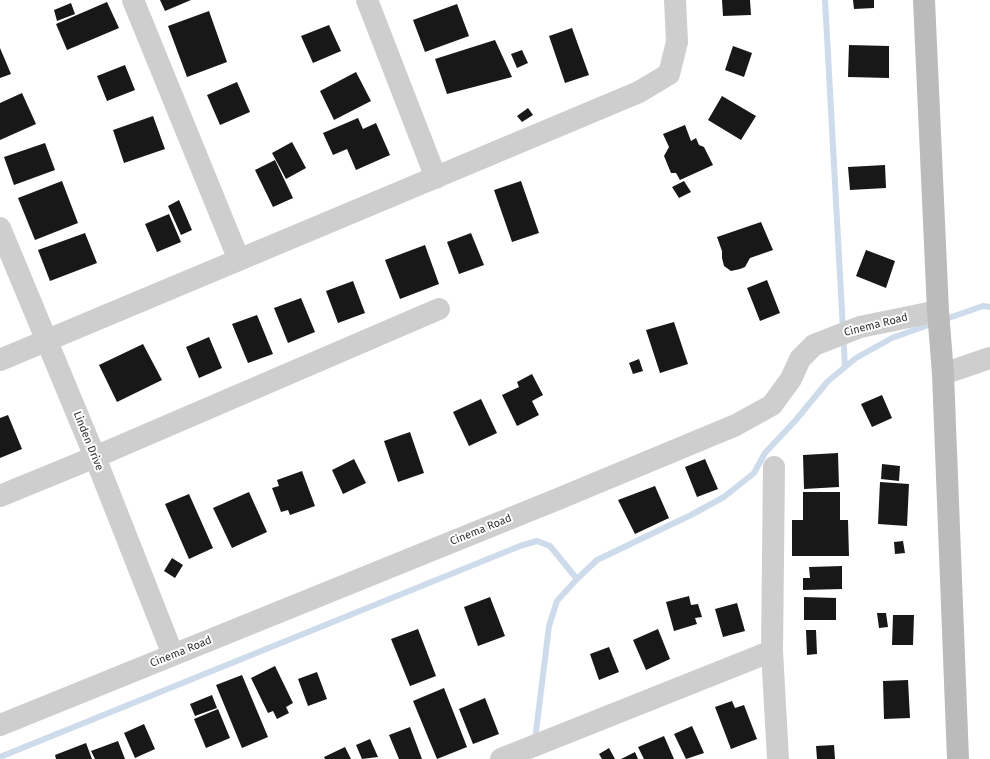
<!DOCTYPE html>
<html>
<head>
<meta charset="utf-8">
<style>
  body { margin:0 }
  canvas { display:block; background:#fff }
</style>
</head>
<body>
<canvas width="990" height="759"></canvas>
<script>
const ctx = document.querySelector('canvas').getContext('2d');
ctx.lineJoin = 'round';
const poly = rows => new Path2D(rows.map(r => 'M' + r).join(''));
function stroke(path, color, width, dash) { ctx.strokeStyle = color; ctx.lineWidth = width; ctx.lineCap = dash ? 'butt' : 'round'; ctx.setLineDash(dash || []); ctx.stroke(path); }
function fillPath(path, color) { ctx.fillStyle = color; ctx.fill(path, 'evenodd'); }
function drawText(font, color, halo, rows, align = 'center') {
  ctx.font = font + ' "Fira Sans",sans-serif'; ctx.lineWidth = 4; ctx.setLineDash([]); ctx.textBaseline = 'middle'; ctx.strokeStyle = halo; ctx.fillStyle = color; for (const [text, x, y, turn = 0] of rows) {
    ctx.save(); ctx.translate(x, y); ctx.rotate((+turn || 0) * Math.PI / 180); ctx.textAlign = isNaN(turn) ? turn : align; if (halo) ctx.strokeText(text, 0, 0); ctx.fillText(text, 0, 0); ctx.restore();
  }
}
stroke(poly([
  [825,0,845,367],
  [943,320,983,306,990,307],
  [535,740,549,626,557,601,577,579,597,560,691,515,724,497,754,473,765,453,795,421,828,381,856,358,892,338,934,323],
  [0,757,520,546,537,541,550,546,577,579]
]), '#cedbeb', 6);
fillPath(poly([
  [160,0,191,0,165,11],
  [722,0,750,0,751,15,723,16],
  [853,0,874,0,874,8,854,9],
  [107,2,119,28,67,50,56,24],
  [71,3,75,14,57,21,54,10],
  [457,4,469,36,425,52,413,20],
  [209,11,227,62,187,77,168,26],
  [329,25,341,51,313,63,301,36],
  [572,28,589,75,565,83,549,36],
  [495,40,512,77,447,94,435,59],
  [849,45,889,46,889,78,848,77],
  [733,46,752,53,744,77,725,70],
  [0,48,11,74,0,78],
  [522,50,528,63,517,68,511,54],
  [125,65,135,90,107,101,97,76],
  [356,72,371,101,334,120,320,91],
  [237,82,250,112,220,125,207,95],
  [22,93,36,124,0,140,0,103],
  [722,96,756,116,741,140,708,120],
  [528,108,533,115,522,122,517,116],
  [153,116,165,149,124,163,113,130],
  [358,118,363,129,376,123,390,155,356,170,347,149,333,155,323,133],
  [685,125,691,141,696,138,699,145,704,147,713,165,680,180,676,173,671,173,664,156,669,147,663,134],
  [292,142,306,168,286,179,272,153],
  [45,143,55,170,14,185,4,157],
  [275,160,293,198,273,207,255,170],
  [885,165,886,188,850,190,848,167],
  [62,181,78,223,35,240,18,198],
  [521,181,539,233,512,242,494,190],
  [684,181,691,192,679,198,672,187],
  [179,200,192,230,181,235,168,206],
  [169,214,181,242,157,252,145,224],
  [761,222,773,250,750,258,745,267,740,269,731,271,724,266,722,258,722,251,717,237],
  [85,233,97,263,50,281,38,250],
  [471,233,484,265,459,274,447,242],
  [425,245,439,284,400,299,385,260],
  [866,250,895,261,886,288,856,276],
  [767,280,780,313,760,321,747,288],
  [353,281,365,313,338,323,326,291],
  [301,298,315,332,288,343,274,308],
  [257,315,273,354,248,363,232,324],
  [674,322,688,364,660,373,646,330],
  [209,337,222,368,199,378,186,347],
  [143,344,162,380,117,402,99,365],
  [639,359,643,371,633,374,629,363],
  [532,374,543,395,532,401,539,415,517,426,502,395,519,387,517,382],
  [882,395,892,418,872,427,861,404],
  [481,399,497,433,469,446,453,412],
  [8,415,22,449,0,458,0,418],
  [410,432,424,473,398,482,384,441],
  [838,453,839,487,804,489,803,455],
  [354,459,366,483,343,494,332,470],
  [705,459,718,489,697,497,685,467],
  [882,464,900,466,899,481,881,479],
  [302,471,315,506,290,515,288,510,281,512,272,488,279,486,277,480],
  [880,482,909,484,907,526,878,524],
  [655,486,669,518,635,534,618,500],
  [249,492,267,532,232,548,213,508],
  [803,492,840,492,840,520,848,520,849,556,792,556,792,520,803,520],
  [189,494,213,548,189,559,165,504],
  [903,541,905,553,895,554,894,542],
  [172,558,183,565,175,578,164,571],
  [842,566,842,589,803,590,803,578,810,578,809,567],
  [689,596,691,605,698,604,702,617,695,618,697,624,674,631,666,602],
  [490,597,505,636,478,646,464,607],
  [804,597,836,598,836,620,804,620],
  [737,603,745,631,723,637,715,609],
  [877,613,886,613,888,627,879,628],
  [893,615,914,615,913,645,892,645],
  [418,629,436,676,410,686,391,639],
  [658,629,670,659,646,670,633,640],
  [806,630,816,630,817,654,807,655],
  [609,647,619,672,599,680,590,654],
  [275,666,293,703,286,707,289,713,277,719,273,711,268,713,251,678],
  [317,672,327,699,308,706,298,679],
  [242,675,268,737,242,748,216,685],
  [908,680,910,718,884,719,883,681],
  [444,688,467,747,437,759,413,701],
  [212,695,217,708,195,716,190,704],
  [485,698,499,734,473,744,459,709],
  [732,701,735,708,744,705,757,739,731,749,715,707],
  [218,709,230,738,206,748,194,719],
  [144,724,155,749,135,758,124,733],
  [692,726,704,753,686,759,674,734],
  [410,727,422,759,399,759,389,735],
  [664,736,674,759,644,759,638,747],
  [370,739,378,757,362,759,356,745],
  [118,741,125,759,95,759,91,751],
  [86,743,92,759,56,759,55,755],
  [834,745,835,759,817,759,816,746],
  [345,747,351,759,325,759,324,757],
  [609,748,615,759,602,759,599,754],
  [635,752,638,759,621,759]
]), '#181818');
stroke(poly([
  [133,0,239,260],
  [367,0,436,178],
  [0,228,95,457,173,655],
  [0,360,639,92,669,74,677,42,675,0],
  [943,374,990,358],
  [774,467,772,651,778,759],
  [0,496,95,457,439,309],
  [0,725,558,499,736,425,772,405,791,379,800,359,814,345,860,327,938,311],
  [501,759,772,651]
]), '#cecece', 22);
stroke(poly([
  [924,0,938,311,943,374,958,759]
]), '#bbb', 22);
drawText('11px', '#313131', '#fff', [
  ["Cinema Road",876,325,-14],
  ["Linden Drive",88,441,68],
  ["Cinema Road",481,530,-22],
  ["Cinema Road",181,652,-22]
]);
</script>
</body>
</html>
